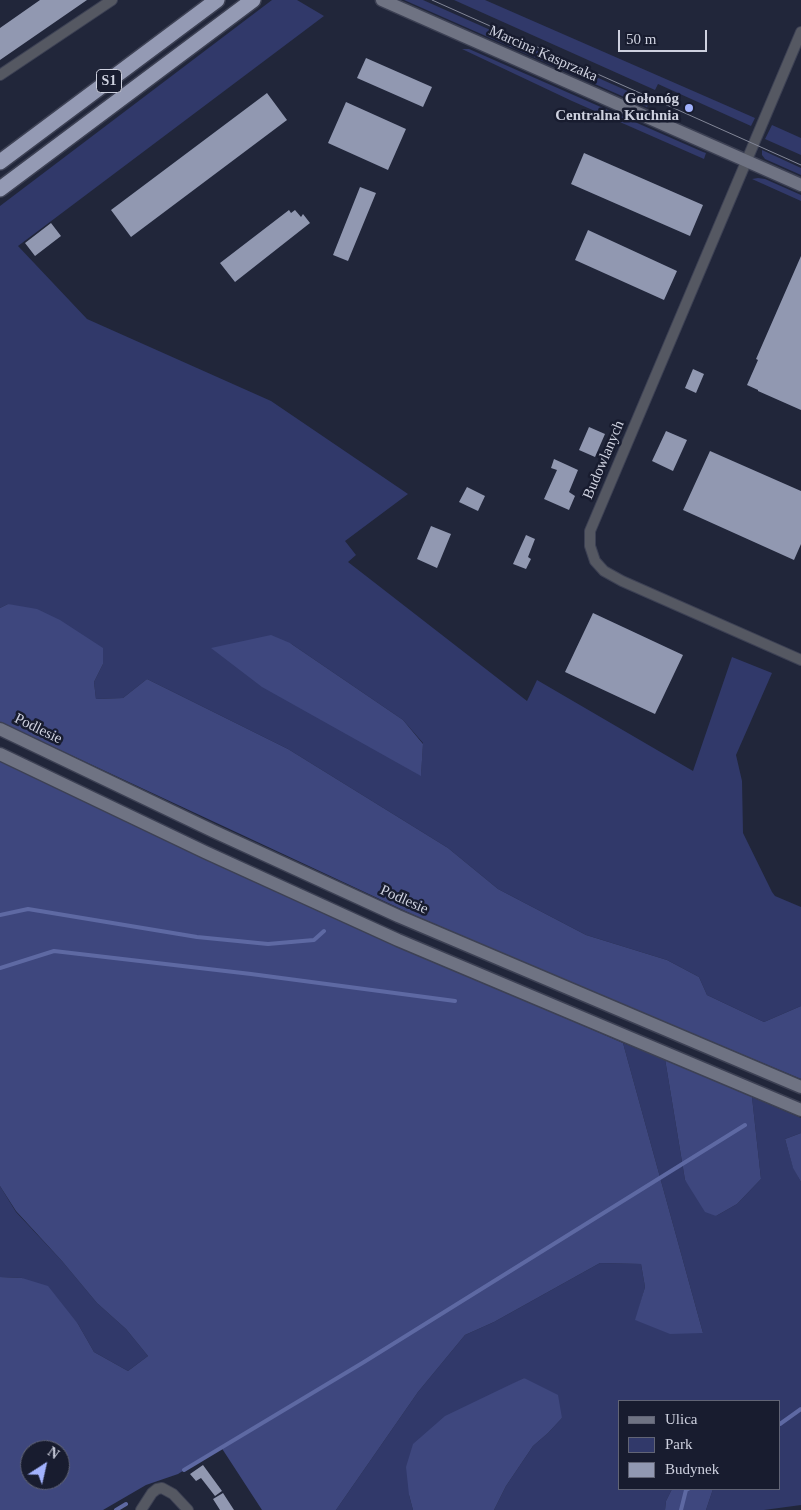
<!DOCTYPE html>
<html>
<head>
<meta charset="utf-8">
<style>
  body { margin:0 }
  #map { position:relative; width:801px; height:1510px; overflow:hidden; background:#21263a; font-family:Georgia,serif }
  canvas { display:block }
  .legend { position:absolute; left:618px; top:1400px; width:162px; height:90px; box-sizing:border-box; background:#181c2f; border:1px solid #616475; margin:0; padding:6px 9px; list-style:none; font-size:15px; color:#ced1df }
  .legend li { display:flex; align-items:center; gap:10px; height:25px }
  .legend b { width:25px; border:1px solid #616475 }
  .north { position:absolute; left:20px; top:1440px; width:50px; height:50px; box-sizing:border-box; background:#181c2f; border:1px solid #616475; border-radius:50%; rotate:35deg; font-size:14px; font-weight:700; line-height:20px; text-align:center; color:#ced1df }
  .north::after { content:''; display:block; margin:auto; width:18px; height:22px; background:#a2b2fd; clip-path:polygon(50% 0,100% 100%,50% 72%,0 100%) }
  .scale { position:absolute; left:618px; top:30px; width:89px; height:22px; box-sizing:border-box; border:2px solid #ced1df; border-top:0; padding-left:6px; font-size:15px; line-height:18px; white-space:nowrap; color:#ced1df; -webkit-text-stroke:4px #181c2f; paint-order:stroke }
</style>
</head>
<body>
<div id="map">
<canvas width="801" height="1510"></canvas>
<ul class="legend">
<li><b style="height:6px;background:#6f7383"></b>Ulica</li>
<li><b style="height:14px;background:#31396a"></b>Park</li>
<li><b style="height:14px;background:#9198b1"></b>Budynek</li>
</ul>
<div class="north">N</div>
<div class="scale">50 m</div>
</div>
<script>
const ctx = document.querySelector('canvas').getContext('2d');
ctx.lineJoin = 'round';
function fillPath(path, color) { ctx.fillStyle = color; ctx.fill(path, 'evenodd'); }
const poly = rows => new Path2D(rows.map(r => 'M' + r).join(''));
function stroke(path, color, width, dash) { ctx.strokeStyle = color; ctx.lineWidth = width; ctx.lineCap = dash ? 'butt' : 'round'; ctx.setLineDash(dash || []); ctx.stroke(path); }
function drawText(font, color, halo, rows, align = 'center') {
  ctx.font = font + ' Georgia,serif'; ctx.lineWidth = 5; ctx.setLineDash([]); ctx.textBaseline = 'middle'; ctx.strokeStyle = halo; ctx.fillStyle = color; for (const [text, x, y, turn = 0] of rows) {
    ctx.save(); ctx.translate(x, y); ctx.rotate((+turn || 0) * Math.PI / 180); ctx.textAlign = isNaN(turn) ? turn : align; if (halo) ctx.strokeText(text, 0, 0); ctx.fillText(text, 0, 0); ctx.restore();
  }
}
fillPath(poly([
  [272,0,297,0,324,16,18,246,87,319,271,401,408,494,345,541,356,555,348,562,527,701,537,680,693,771,732,657,772,673,736,755,742,781,743,833,772,892,775,896,801,907,801,1006,764,1022,707,995,699,977,667,960,586,935,498,889,448,848,288,749,147,679,123,698,96,699,94,682,103,664,8,604,0,608,0,206],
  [290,643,403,720,423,743,421,775,389,757],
  [404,0,423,0,650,101,647,107],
  [454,0,485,0,755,118,751,126,658,84,655,90],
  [462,49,469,49,703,152,706,153,704,159,572,101],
  [772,125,801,138,801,155,765,139],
  [762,150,801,168,801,175,765,159,762,155],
  [758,178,765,179,801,195,801,201,752,179],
  [623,1043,665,1059,685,1180,716,1216,737,1204,761,1179,752,1097,801,1118,801,1133,785,1139,793,1167,801,1182,801,1505,764,1510,706,1510,713,1489,780,1489,780,1401,620,1401,620,1489,672,1489,666,1501,665,1510,494,1510,506,1486,533,1446,548,1433,562,1418,524,1378,494,1394,409,1495,413,1510,336,1510,418,1392,465,1335,494,1322,600,1263,641,1264,645,1287,636,1320,703,1333],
  [0,1186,16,1212,62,1261,97,1303,126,1329,148,1356,128,1371,94,1352,78,1324,22,1278,0,1277]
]), '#31396a');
fillPath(poly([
  [8,604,37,609,60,620,103,648,103,664,94,682,96,699,123,698,147,679,288,749,448,848,498,889,586,935,667,960,699,977,707,995,764,1022,801,1006,801,1079,595,993,416,916,0,722,0,608],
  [271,635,290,643,403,720,423,744,421,776,262,687,211,648],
  [0,761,440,963,623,1043,703,1333,670,1334,635,1320,645,1287,641,1264,600,1263,494,1322,465,1335,418,1392,336,1510,262,1510,221,1447,178,1474,146,1485,103,1510,0,1510,0,1277,22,1278,48,1286,78,1324,94,1352,128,1371,148,1356,126,1329,97,1303,62,1261,16,1211,0,1186],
  [30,1450,60,1450,60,1480,30,1480],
  [665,1059,752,1097,761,1179,737,1204,716,1216,705,1212,685,1180],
  [801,1133,801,1182,793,1168,785,1139],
  [524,1378,558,1395,562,1418,548,1433,533,1446,506,1486,494,1510,413,1510,409,1495,406,1467,413,1444,445,1416],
  [672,1489,713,1489,706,1510,665,1510,666,1501]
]), '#3e477e');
stroke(poly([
  [0,915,28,909,197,937,268,944,314,940,324,931],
  [0,968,54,951,251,974,455,1001],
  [780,1424,801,1409],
  [184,1470,364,1362,745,1125],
  [116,1510,126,1504],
  [681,1510,686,1490,688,1489]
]), '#5e69a3', 4);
fillPath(poly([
  [40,0,87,0,0,60,0,28],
  [366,58,432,87,423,107,357,78],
  [267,93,287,120,131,237,111,210],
  [346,102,406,129,388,170,328,143],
  [584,153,703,205,690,236,571,184],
  [360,187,376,193,348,261,333,255],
  [289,210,291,213,295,210,301,217,303,214,310,223,235,282,220,263],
  [51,223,61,236,35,256,25,243],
  [588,230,677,271,664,300,575,260],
  [801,256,801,410,758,391,758,390,747,385,758,360,756,359],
  [693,369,704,374,696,393,685,388],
  [589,427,605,434,595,457,579,450],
  [666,431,687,440,673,471,652,461],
  [710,451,801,491,801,544,794,560,683,510],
  [554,459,578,470,569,492,575,496,569,510,544,499,557,470,551,468],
  [467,487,485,496,478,511,459,502],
  [431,526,451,534,437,568,417,559],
  [526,535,535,539,528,557,531,559,526,569,513,564],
  [593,613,683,655,655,714,565,672],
  [203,1465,222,1491,215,1496,201,1478,196,1481,190,1474],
  [223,1493,234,1510,220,1510,213,1499]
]), '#9198b1');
const street = poly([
  [801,32,590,531,590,546,595,561,604,571,622,581,801,660],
  [0,75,112,0],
  [141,1510,152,1493,157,1489,162,1488,173,1494,188,1510]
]);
const secondary = poly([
  [382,0,801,185],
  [0,729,213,831,398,916,801,1087],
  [0,754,205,852,398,940,801,1110]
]);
const highway = poly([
  [0,162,217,0],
  [0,189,253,0]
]);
stroke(street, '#3d4154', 12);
stroke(secondary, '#3d4154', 15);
stroke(highway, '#3d4154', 18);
stroke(street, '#555862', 10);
stroke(secondary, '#6f7383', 12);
stroke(highway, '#949ab4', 15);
stroke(poly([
  [432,0,801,165]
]), '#838798', 1);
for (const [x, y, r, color] of [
  [689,108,5,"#a2b2fd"]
]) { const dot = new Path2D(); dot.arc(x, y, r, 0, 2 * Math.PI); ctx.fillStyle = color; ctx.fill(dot); stroke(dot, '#181c2f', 2); }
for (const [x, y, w] of [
  [109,81,25]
]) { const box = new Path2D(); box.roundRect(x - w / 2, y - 11.5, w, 23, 4); ctx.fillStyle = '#181c2f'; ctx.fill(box); stroke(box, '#ced1df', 1); }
drawText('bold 14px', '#ced1df', null, [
  ["S1",109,81]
]);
drawText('15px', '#ced1df', '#181c2f', [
  ["Marcina Kasprzaka",543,54,24],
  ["Budowlanych",604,460,-67],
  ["Podlesie",38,729,26],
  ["Podlesie",404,900,24]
]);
drawText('bold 15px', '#ced1df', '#181c2f', [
  ["Gołonóg",679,99],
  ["Centralna Kuchnia",679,116]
], 'right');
</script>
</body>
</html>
